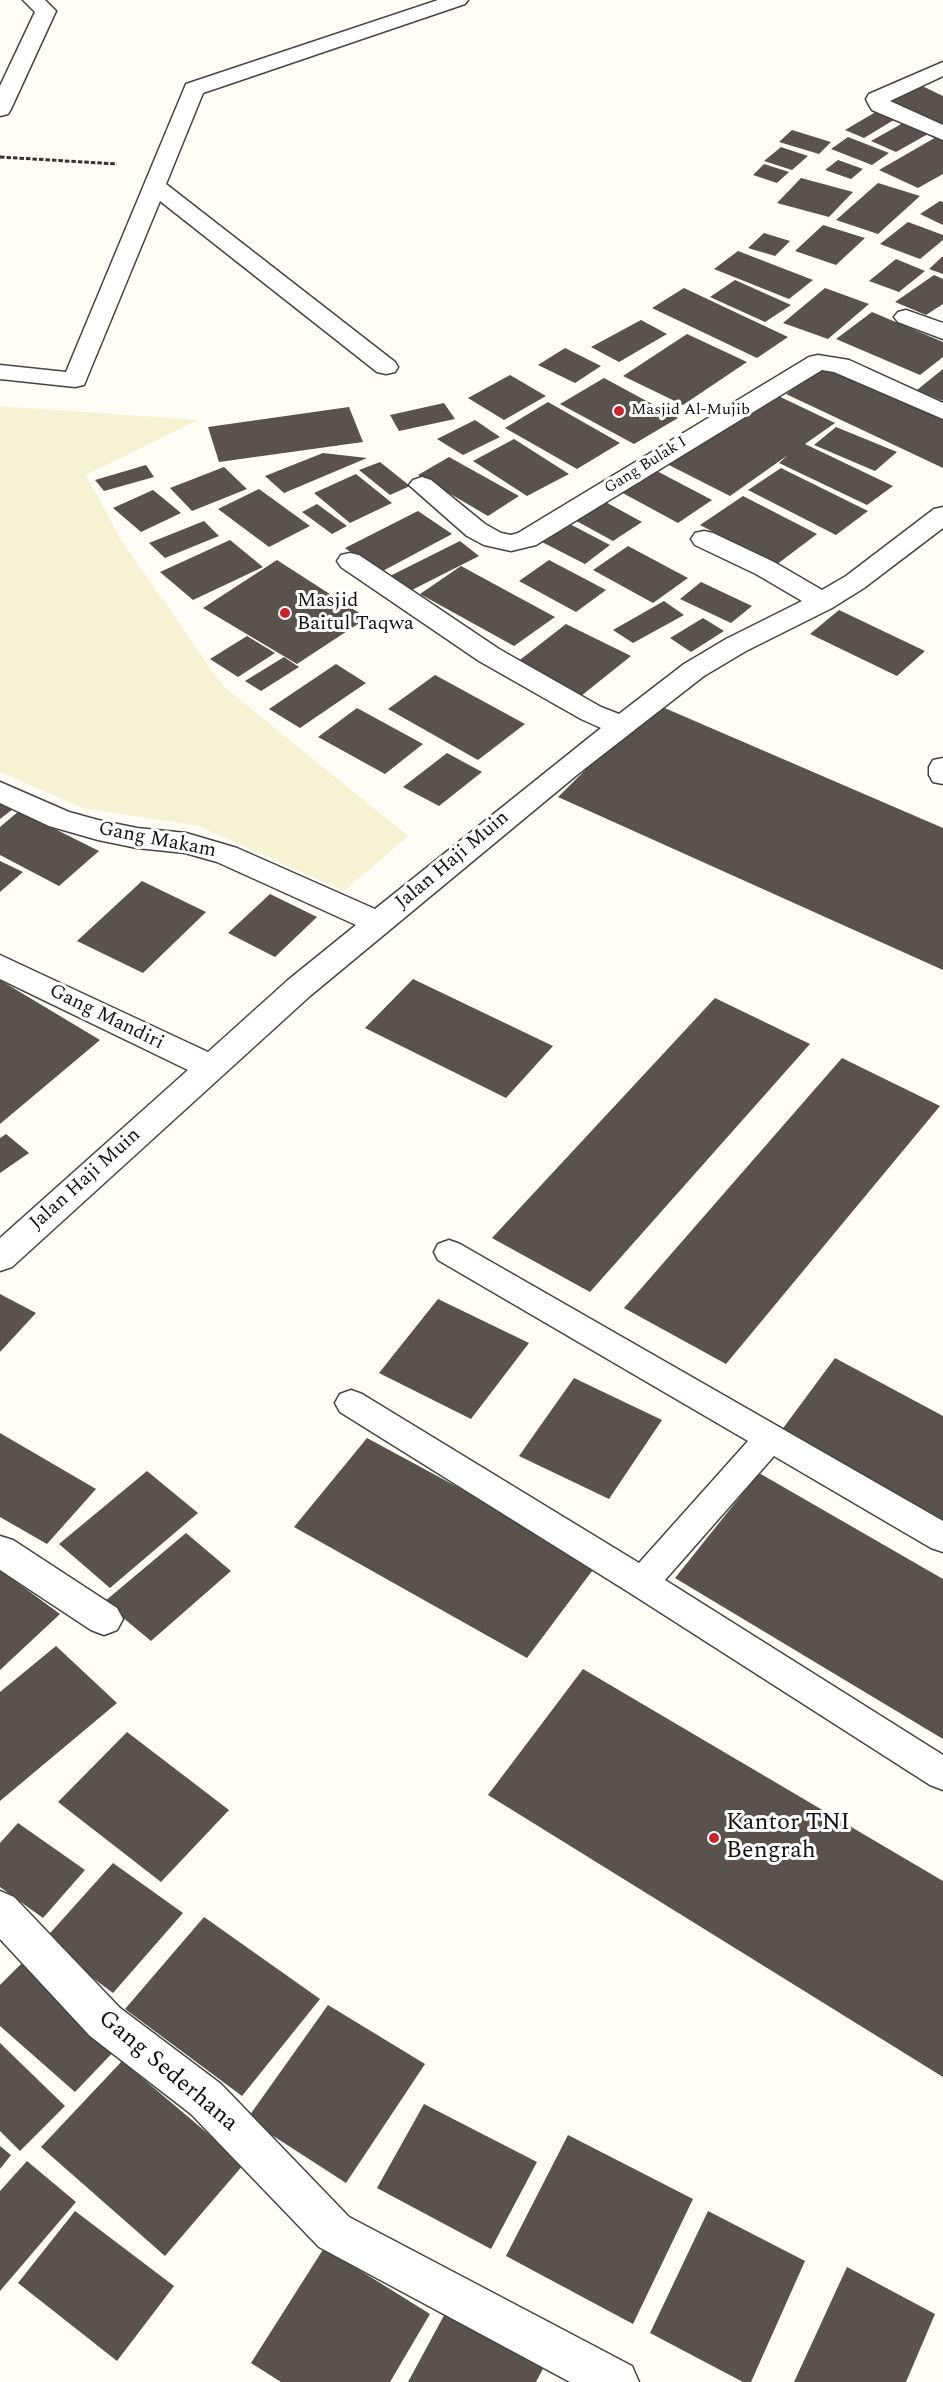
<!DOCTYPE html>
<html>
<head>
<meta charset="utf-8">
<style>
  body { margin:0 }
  canvas { display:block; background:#fffdf5 }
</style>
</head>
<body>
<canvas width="943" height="2382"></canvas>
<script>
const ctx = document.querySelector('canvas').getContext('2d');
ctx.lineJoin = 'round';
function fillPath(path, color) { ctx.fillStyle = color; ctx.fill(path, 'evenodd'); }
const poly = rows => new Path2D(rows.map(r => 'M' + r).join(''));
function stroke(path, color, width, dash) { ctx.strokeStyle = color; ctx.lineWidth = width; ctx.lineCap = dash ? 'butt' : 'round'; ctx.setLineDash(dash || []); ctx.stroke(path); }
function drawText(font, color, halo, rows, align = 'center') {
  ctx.font = font + ' Spectral,serif'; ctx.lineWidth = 6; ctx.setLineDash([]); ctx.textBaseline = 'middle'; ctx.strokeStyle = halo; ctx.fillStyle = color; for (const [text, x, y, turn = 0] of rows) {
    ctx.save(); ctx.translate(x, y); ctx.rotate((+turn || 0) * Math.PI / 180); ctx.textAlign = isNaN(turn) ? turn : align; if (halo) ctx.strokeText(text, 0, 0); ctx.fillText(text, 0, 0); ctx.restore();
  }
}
fillPath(poly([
  [0,406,198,420,86,475,121,540,223,686,408,836,344,891,198,826,83,808,0,772]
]), '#f6f3d4');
fillPath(poly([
  [920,85,943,96,943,128,884,104],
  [879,110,897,118,864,138,845,130],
  [903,123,928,134,896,152,871,141],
  [792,130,831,142,819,154,779,142],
  [938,136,943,139,943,174,918,188,879,170],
  [848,137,889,153,872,165,831,149],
  [781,147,808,156,792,170,764,161],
  [838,160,863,169,851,179,825,170],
  [764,164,789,172,777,183,753,175],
  [801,178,853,192,829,217,777,203],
  [878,183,920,196,878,234,836,220],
  [940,201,943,202,943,225,920,214],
  [908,222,943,235,943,240,920,259,880,244],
  [823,225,865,238,836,265,795,251],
  [764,233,790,241,775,256,748,248],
  [738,251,813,280,789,299,714,269],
  [943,256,943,274,929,269],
  [896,259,925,271,899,292,869,281],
  [934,275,943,279,943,304,926,315,895,302],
  [735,280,791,305,765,322,710,297],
  [684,288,788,337,757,358,652,308],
  [825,288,869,304,828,339,783,323],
  [872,312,943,342,943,357,920,375,836,339],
  [641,320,667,334,619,362,591,347],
  [687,334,747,362,683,405,623,376],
  [565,348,601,366,575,383,538,365],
  [829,364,943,416,943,468,786,394],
  [943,369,943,401,917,390],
  [510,375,546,396,504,420,468,398],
  [604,378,678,418,634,444,560,404],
  [772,393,835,423,805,444,893,486,867,505,779,463,788,455,730,496,667,464],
  [548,402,620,443,577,469,505,428],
  [444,403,455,419,399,431,390,415],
  [349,407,363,442,219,462,208,427],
  [475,420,500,437,463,455,437,439],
  [836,427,897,452,875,471,814,445],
  [514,439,569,474,527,496,473,461],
  [323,453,367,458,284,493,265,476],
  [449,457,519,496,488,516,418,475],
  [380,462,410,486,390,495,359,470],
  [146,465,154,477,104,491,95,480],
  [224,467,247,489,192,511,170,488],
  [781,468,868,511,836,535,748,490],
  [653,469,712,500,678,523,619,491],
  [356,474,392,503,350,523,314,493],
  [259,489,310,526,269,547,218,509],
  [153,490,181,513,141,532,113,508],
  [743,496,817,534,776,565,700,525],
  [600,499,642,522,613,541,571,518],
  [317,504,347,526,332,534,302,512],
  [418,511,452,534,379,573,345,548],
  [204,521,219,536,165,558,149,543],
  [564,521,610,545,585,564,538,540],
  [230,540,263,567,193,600,160,572],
  [460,541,479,556,406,593,386,578],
  [628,546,688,578,653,603,593,570],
  [277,560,367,618,297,664,203,608],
  [549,560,606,590,576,612,519,581],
  [461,566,555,617,514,646,420,594],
  [701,582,752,606,731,623,680,599],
  [664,601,684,615,633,643,613,630],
  [839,610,925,651,897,676,810,634],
  [703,618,724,631,691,652,670,638],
  [566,624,631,656,581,696,516,663],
  [247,636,275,653,238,677,210,659],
  [284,657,299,667,261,691,245,681],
  [336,664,366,683,300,728,269,709],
  [435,675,525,724,478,760,388,709],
  [653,703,943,828,943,970,558,797],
  [357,708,423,744,385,774,318,737],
  [447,753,482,772,439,806,403,787],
  [0,802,13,809,0,819],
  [19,811,99,851,59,886,0,855,0,827],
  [0,861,23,872,0,892],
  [142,881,206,912,143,973,77,941],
  [270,894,317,917,275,957,228,933],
  [413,979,553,1046,506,1098,365,1028],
  [0,980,100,1040,0,1124],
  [715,998,810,1044,590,1292,492,1238],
  [842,1058,940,1106,726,1364,624,1308],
  [6,1134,29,1153,0,1173,0,1138],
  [0,1294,36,1313,0,1352],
  [438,1299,529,1343,471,1419,379,1373],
  [835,1358,943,1416,943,1520,781,1431],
  [574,1378,662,1420,609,1499,519,1456],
  [0,1433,96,1489,47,1544,0,1517],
  [367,1438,598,1563,527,1658,294,1527],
  [147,1471,198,1513,110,1588,59,1544],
  [759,1473,943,1579,943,1739,675,1578],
  [186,1533,231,1571,151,1641,104,1602],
  [0,1570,60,1614,0,1670],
  [56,1646,117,1703,0,1801,0,1692],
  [583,1669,943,1881,943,2077,488,1795],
  [127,1732,229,1810,161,1882,58,1802],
  [18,1823,85,1870,43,1918,0,1887,0,1843],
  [113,1863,183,1913,113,1993,43,1941],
  [204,1917,320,1999,242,2096,125,2009],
  [22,1963,119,2046,75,2092,0,2026,0,1985],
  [328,2005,425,2064,346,2183,247,2119],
  [0,2043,65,2106,20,2151,0,2131],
  [122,2061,244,2164,165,2256,41,2147],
  [424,2104,537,2162,491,2249,377,2188],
  [568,2135,693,2199,633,2324,506,2256],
  [0,2146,11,2155,0,2169],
  [27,2161,76,2202,0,2291,0,2191],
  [75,2211,174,2286,117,2361,18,2283],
  [708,2211,805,2261,751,2382,743,2382,650,2333],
  [324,2248,430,2314,390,2382,281,2382,251,2363],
  [847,2267,935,2314,906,2382,794,2382],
  [448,2308,546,2363,536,2382,408,2382]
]), '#5a524d');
const service = poly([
  [449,1240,460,1244,943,1521,943,1552,931,1548,774,1456,665,1580,943,1755,943,1790,930,1785,630,1593,340,1412,335,1403,340,1394,351,1390,362,1394,639,1563,748,1441,438,1260,434,1252,438,1244,449,1240]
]);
const minor = poly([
  [23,0,45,0,56,11,11,109,8,114,0,116,0,86,35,12,23,0],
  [438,0,468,0,465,4,203,93,166,184,395,362,398,367,395,372,386,374,377,372,160,201,84,385,75,387,0,379,0,365,66,372,186,84,438,0],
  [943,62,943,76,890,101,943,125,943,140,872,110,869,105,866,99,869,94,943,62],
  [906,310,943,323,943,339,898,322,894,317,898,312,906,310],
  [818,355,849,360,943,403,943,419,834,372,822,370,536,545,511,551,484,545,467,536,409,485,413,480,422,477,431,480,485,524,501,533,511,535,518,533,809,357,818,355],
  [943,507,943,528,864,588,832,608,746,651,704,676,578,774,310,996,12,1267,0,1271,0,1238,188,1070,0,979,0,955,208,1052,288,980,356,925,217,862,185,853,137,848,98,840,49,826,0,803,0,782,69,812,98,820,137,828,186,833,237,848,375,909,601,728,581,719,479,661,341,567,337,561,341,555,350,553,359,555,499,649,601,707,619,714,684,664,726,639,802,601,756,574,695,545,691,539,695,533,704,531,713,533,774,562,822,590,846,576,934,509,943,507],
  [943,758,943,784,933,782,929,775,929,767,933,760,943,758],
  [0,1536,13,1540,117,1608,123,1619,117,1630,104,1635,91,1630,0,1570,0,1536],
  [0,1891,14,1897,120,2008,221,2084,349,2217,632,2366,639,2382,570,2382,319,2247,191,2114,90,2036,0,1939,0,1891]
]);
stroke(service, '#444', 3);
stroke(minor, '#444', 3);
stroke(poly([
  [0,157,117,164]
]), '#333', 3, [4.5, 2]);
fillPath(service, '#fff');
fillPath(minor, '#fff');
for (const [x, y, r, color] of [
  [619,411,6,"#c4262e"],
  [285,613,6,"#c4262e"],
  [714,1838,6,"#c4262e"]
]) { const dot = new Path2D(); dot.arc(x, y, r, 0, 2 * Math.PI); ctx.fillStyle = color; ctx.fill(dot); stroke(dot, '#fff', 2); }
drawText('16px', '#111', '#fff', [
  ["Masjid Al-Mujib",631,411]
], 'left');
drawText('16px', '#111', '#fff', [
  ["Gang Bulak I",646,466,-32]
]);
drawText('20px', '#111', '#fff', [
  ["Masjid",297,602],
  ["Baitul Taqwa",297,625]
], 'left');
drawText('20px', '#111', '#fff', [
  ["Gang Makam",157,841,11],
  ["Jalan Haji Muin",453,861,-40],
  ["Gang Mandiri",106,1018,26],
  ["Jalan Haji Muin",86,1180,-42]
]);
drawText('24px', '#111', '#fff', [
  ["Kantor TNI",726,1824],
  ["Bengrah",726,1852]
], 'left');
drawText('24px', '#111', '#fff', [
  ["Gang Sederhana",167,2072,40]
]);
</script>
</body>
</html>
